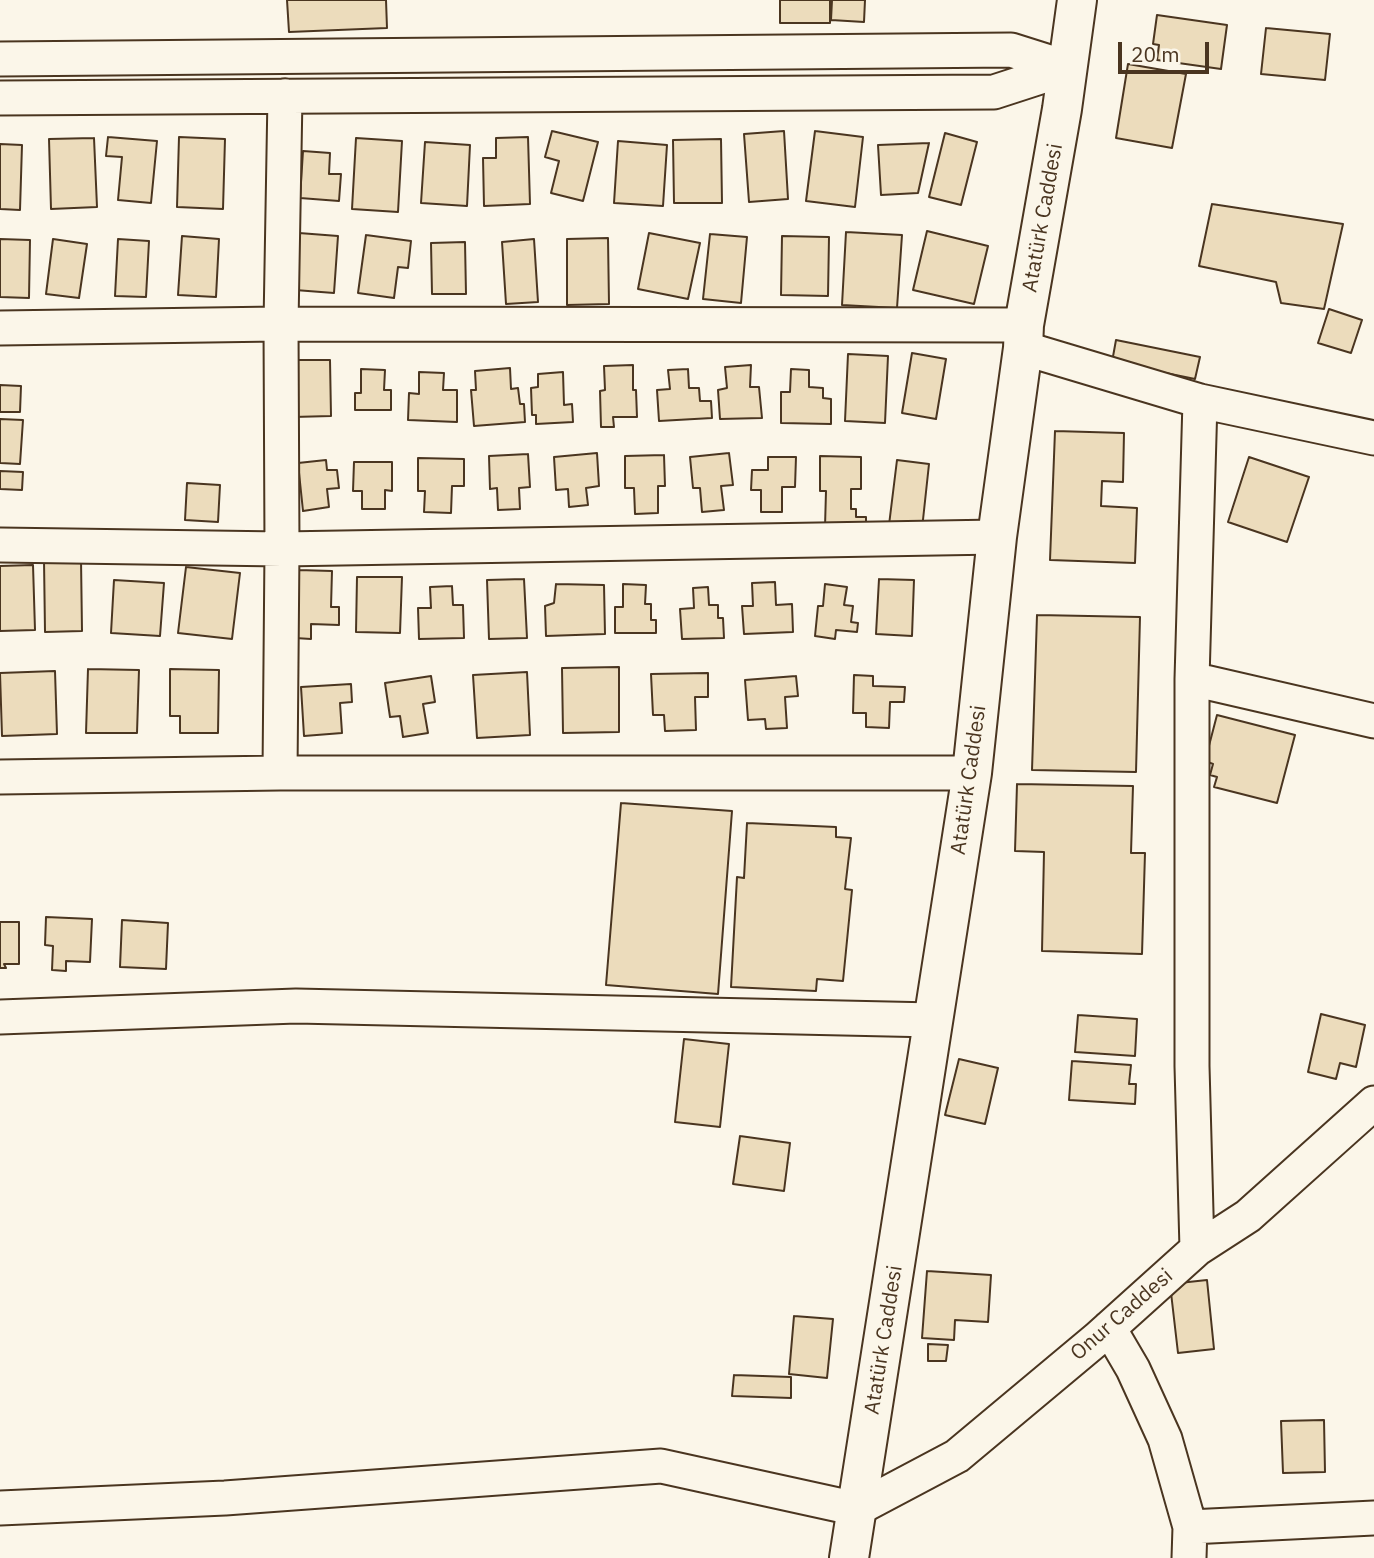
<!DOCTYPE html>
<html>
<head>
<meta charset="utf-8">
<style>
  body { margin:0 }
  #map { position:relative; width:1374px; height:1558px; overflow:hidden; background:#fbf6e9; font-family:"IBM Plex Sans",sans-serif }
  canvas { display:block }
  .scale { position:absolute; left:1118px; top:42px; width:91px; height:32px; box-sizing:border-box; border:4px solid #4a3520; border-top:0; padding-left:9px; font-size:21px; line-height:24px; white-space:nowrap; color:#4a3520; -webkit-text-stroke:5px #fbf6e9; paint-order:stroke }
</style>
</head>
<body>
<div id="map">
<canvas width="1374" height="1558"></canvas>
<div class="scale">20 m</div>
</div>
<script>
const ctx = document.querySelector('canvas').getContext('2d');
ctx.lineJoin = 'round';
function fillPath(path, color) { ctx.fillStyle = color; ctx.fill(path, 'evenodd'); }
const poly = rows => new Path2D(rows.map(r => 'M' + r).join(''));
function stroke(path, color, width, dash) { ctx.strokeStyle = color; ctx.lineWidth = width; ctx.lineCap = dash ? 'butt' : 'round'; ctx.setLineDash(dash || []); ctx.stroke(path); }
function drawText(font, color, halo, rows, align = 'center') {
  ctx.font = font + ' "IBM Plex Sans",sans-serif'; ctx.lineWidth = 5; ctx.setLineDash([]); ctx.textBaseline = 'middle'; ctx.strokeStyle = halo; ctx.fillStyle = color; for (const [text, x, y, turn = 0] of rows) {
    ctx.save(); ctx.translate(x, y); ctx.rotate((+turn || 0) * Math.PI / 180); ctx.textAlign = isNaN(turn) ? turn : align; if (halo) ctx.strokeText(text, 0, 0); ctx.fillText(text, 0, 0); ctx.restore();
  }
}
const building = poly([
  [287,0,386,0,387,28,289,32,287,0],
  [780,0,830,0,830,23,780,23,780,0],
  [832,0,865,0,864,22,831,20,832,0],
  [1157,15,1227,25,1221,69,1157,60,1159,45,1153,44,1157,15],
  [1266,28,1330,34,1325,80,1261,74,1266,28],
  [1128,64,1186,74,1172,148,1116,138,1128,64],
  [552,131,598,142,583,201,551,193,559,161,545,157,552,131],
  [784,131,788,199,749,202,744,134,784,131],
  [815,131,863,137,855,207,806,201,815,131],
  [945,133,977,142,961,205,929,197,945,133],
  [108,137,157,141,151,203,118,200,122,157,106,156,108,137],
  [179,137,225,139,223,209,177,207,179,137],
  [528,137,530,204,484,206,483,158,496,158,496,138,528,137],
  [94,138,97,207,51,209,49,139,94,138],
  [356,138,402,141,398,212,352,209,356,138],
  [721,139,722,203,674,203,673,140,721,139],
  [618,141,667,145,663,206,614,203,618,141],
  [425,142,470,145,467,206,421,203,425,142],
  [929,143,918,193,881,195,878,145,929,143],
  [0,144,22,145,20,210,0,209,0,144],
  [303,151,330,153,329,174,341,174,339,201,300,198,303,151],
  [1212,204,1343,224,1324,309,1281,303,1276,282,1199,266,1212,204],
  [927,231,988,246,974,304,913,290,927,231],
  [846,232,902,235,897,308,842,305,846,232],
  [299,233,338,236,334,293,295,290,299,233],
  [649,233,700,243,688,299,638,289,649,233],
  [710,234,747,237,741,303,703,299,710,234],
  [366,235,411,241,408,268,398,267,394,298,358,293,366,235],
  [182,236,219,239,216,297,178,295,182,236],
  [782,236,829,237,828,296,781,295,782,236],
  [608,238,609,304,567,305,567,239,608,238],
  [0,239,30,240,29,298,0,297,0,239],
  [53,239,87,244,79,298,46,294,53,239],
  [118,239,149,241,146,297,115,296,118,239],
  [534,239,538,302,506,304,502,242,534,239],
  [465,242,466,294,432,294,431,243,465,242],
  [1329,309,1362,320,1351,353,1318,343,1329,309],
  [1116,340,1200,357,1195,379,1112,362,1116,340],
  [912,353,946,359,936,419,902,413,912,353],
  [848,354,888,356,885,423,845,421,848,354],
  [292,360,330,360,331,416,293,417,292,360],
  [633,365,633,390,636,390,637,417,613,417,614,427,601,427,600,391,605,390,604,366,633,365],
  [751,365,750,387,759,387,762,418,720,419,718,390,727,388,725,367,751,365],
  [510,368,511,389,518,388,520,404,524,404,525,422,474,426,471,390,476,390,475,371,510,368],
  [361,369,385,370,384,390,391,390,391,410,355,410,355,393,361,393,361,369],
  [688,369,689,388,699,388,700,401,711,401,712,418,659,421,657,390,670,389,668,370,688,369],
  [791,369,809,370,809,387,823,388,823,398,831,399,831,424,781,423,781,392,790,392,791,369],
  [419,372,444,373,443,390,457,390,457,422,408,420,409,393,419,394,419,372],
  [563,372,564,405,572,404,573,422,536,424,536,415,532,415,531,388,538,387,538,374,563,372],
  [0,385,21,386,20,412,0,412,0,385],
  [0,419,23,420,20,464,0,463,0,419],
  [1055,431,1124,433,1123,482,1102,481,1101,506,1137,508,1135,563,1050,560,1055,431],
  [597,453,599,486,586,488,588,505,569,507,568,489,556,490,554,457,597,453],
  [729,453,733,485,721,486,724,510,702,512,700,488,693,488,690,457,729,453],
  [528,454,530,487,519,488,520,509,498,510,497,488,490,489,489,456,528,454],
  [664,455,665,486,658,486,658,513,635,514,634,488,625,488,625,456,664,455],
  [820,456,861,457,861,489,851,489,851,509,856,509,856,517,866,517,866,527,825,527,826,491,820,491,820,456],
  [768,457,796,457,795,487,782,487,782,512,761,512,761,490,751,490,752,470,768,470,768,457],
  [1249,457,1309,477,1287,542,1228,522,1249,457],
  [418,458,464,459,464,486,452,486,451,513,424,512,425,491,418,491,418,458],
  [326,460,327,470,337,470,339,488,327,489,329,507,303,511,298,463,326,460],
  [897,460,929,464,922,529,889,525,897,460],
  [354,462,392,462,392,491,385,490,385,509,362,509,362,491,353,491,354,462],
  [0,471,23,472,22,490,0,489,0,471],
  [187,483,220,485,218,522,185,520,187,483],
  [81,559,82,631,45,632,44,560,81,559],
  [33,565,35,630,0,631,0,566,33,565],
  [186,567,240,573,232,639,178,633,186,567],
  [298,570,332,571,331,607,339,607,339,625,311,624,311,639,295,638,298,570],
  [357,577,402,577,400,633,356,632,357,577],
  [524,579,527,638,489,639,487,580,524,579],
  [879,579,914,580,912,636,876,634,879,579],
  [114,580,164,583,160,636,111,633,114,580],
  [775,582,776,605,792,604,793,632,744,634,742,606,753,606,752,583,775,582],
  [556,584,604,585,605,634,546,636,545,606,554,603,556,584],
  [623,584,646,585,645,604,651,604,651,620,656,620,656,633,615,633,615,607,623,607,623,584],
  [825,584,847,587,844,605,853,606,851,622,858,623,857,632,836,630,835,639,815,636,818,606,823,606,825,584],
  [452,586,453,605,463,605,464,638,419,639,418,608,431,608,430,587,452,586],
  [708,587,709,605,718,605,718,618,723,618,724,638,682,639,680,609,694,608,693,588,708,587],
  [1037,615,1140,617,1136,772,1032,770,1037,615],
  [619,667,619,732,563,733,562,668,619,667],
  [88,669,139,670,137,733,86,733,88,669],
  [170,669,219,670,218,733,180,733,180,716,170,716,170,669],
  [55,671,57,734,2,736,0,673,55,671],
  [527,672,530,735,477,738,473,675,527,672],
  [708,673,708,697,695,697,696,730,665,731,664,715,653,715,651,674,708,673],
  [854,675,873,676,873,686,905,687,904,702,890,702,889,728,866,727,866,713,853,713,854,675],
  [431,676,435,702,423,704,428,733,403,737,400,716,390,717,385,683,431,676],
  [796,676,798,696,785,697,787,728,766,729,765,719,748,720,745,680,796,676],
  [351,684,352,702,340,703,342,733,304,736,301,687,351,684],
  [1217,715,1295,735,1277,803,1214,787,1217,777,1210,775,1213,764,1205,761,1217,715],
  [1017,784,1133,786,1131,853,1145,853,1142,954,1042,951,1044,852,1015,851,1017,784],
  [621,803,732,811,718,994,606,985,621,803],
  [747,823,836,827,836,837,851,838,845,889,852,890,843,981,817,979,816,991,731,987,737,877,744,878,747,823],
  [46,917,92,919,90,962,66,961,66,971,52,970,53,946,45,945,46,917],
  [122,920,168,923,166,969,120,967,122,920],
  [0,922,19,922,19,964,4,964,6,968,0,968,0,922],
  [1321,1014,1365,1025,1356,1067,1340,1063,1336,1079,1308,1072,1321,1014],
  [1078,1015,1137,1019,1135,1056,1075,1052,1078,1015],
  [684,1039,729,1044,720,1127,675,1122,684,1039],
  [959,1059,998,1068,985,1124,945,1115,959,1059],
  [1072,1061,1131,1065,1129,1084,1136,1084,1135,1104,1069,1100,1072,1061],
  [740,1136,790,1143,784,1191,733,1184,740,1136],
  [927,1271,991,1275,988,1322,955,1320,954,1340,922,1338,927,1271],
  [1207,1280,1214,1349,1178,1353,1170,1284,1207,1280],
  [794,1316,833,1319,827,1378,789,1374,794,1316],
  [928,1344,948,1345,946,1361,928,1361,928,1344],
  [734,1375,791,1377,791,1398,732,1396,734,1375],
  [1324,1420,1325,1472,1283,1473,1281,1421,1324,1420]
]);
fillPath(building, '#ecdcbc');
stroke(building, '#4a3520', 2);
const minor = poly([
  [0,59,1011,50,1068,68],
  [0,98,994,92,1068,68],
  [0,328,277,324,1024,325],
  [1023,348,1200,401,1374,438],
  [0,545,282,549,997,537],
  [1192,679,1374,721],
  [280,773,282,549,281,324,285,96],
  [0,777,280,773,972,773],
  [0,1017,296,1006,934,1020],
  [1197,1249,1192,1066,1192,679,1200,401],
  [1109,1328,1133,1369,1165,1439,1190,1527,1189,1558],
  [0,1508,225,1498,661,1466,857,1509,957,1456,1097,1339,1197,1249,1248,1216,1374,1103],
  [1190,1527,1374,1518]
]);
const major = poly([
  [849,1558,972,773,997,537,1023,348,1024,325,1062,109,1077,0]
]);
stroke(minor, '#4a3520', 37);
stroke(major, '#4a3520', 42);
stroke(minor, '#fbf6e9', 33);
stroke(major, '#fbf6e9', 38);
drawText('21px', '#4a3520', '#fbf6e9', [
  ["Atatürk Caddesi",1043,218,-80],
  ["Atatürk Caddesi",969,780,-82],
  ["Onur Caddesi",1122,1315,-41],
  ["Atatürk Caddesi",884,1340,-81]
]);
</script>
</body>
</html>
